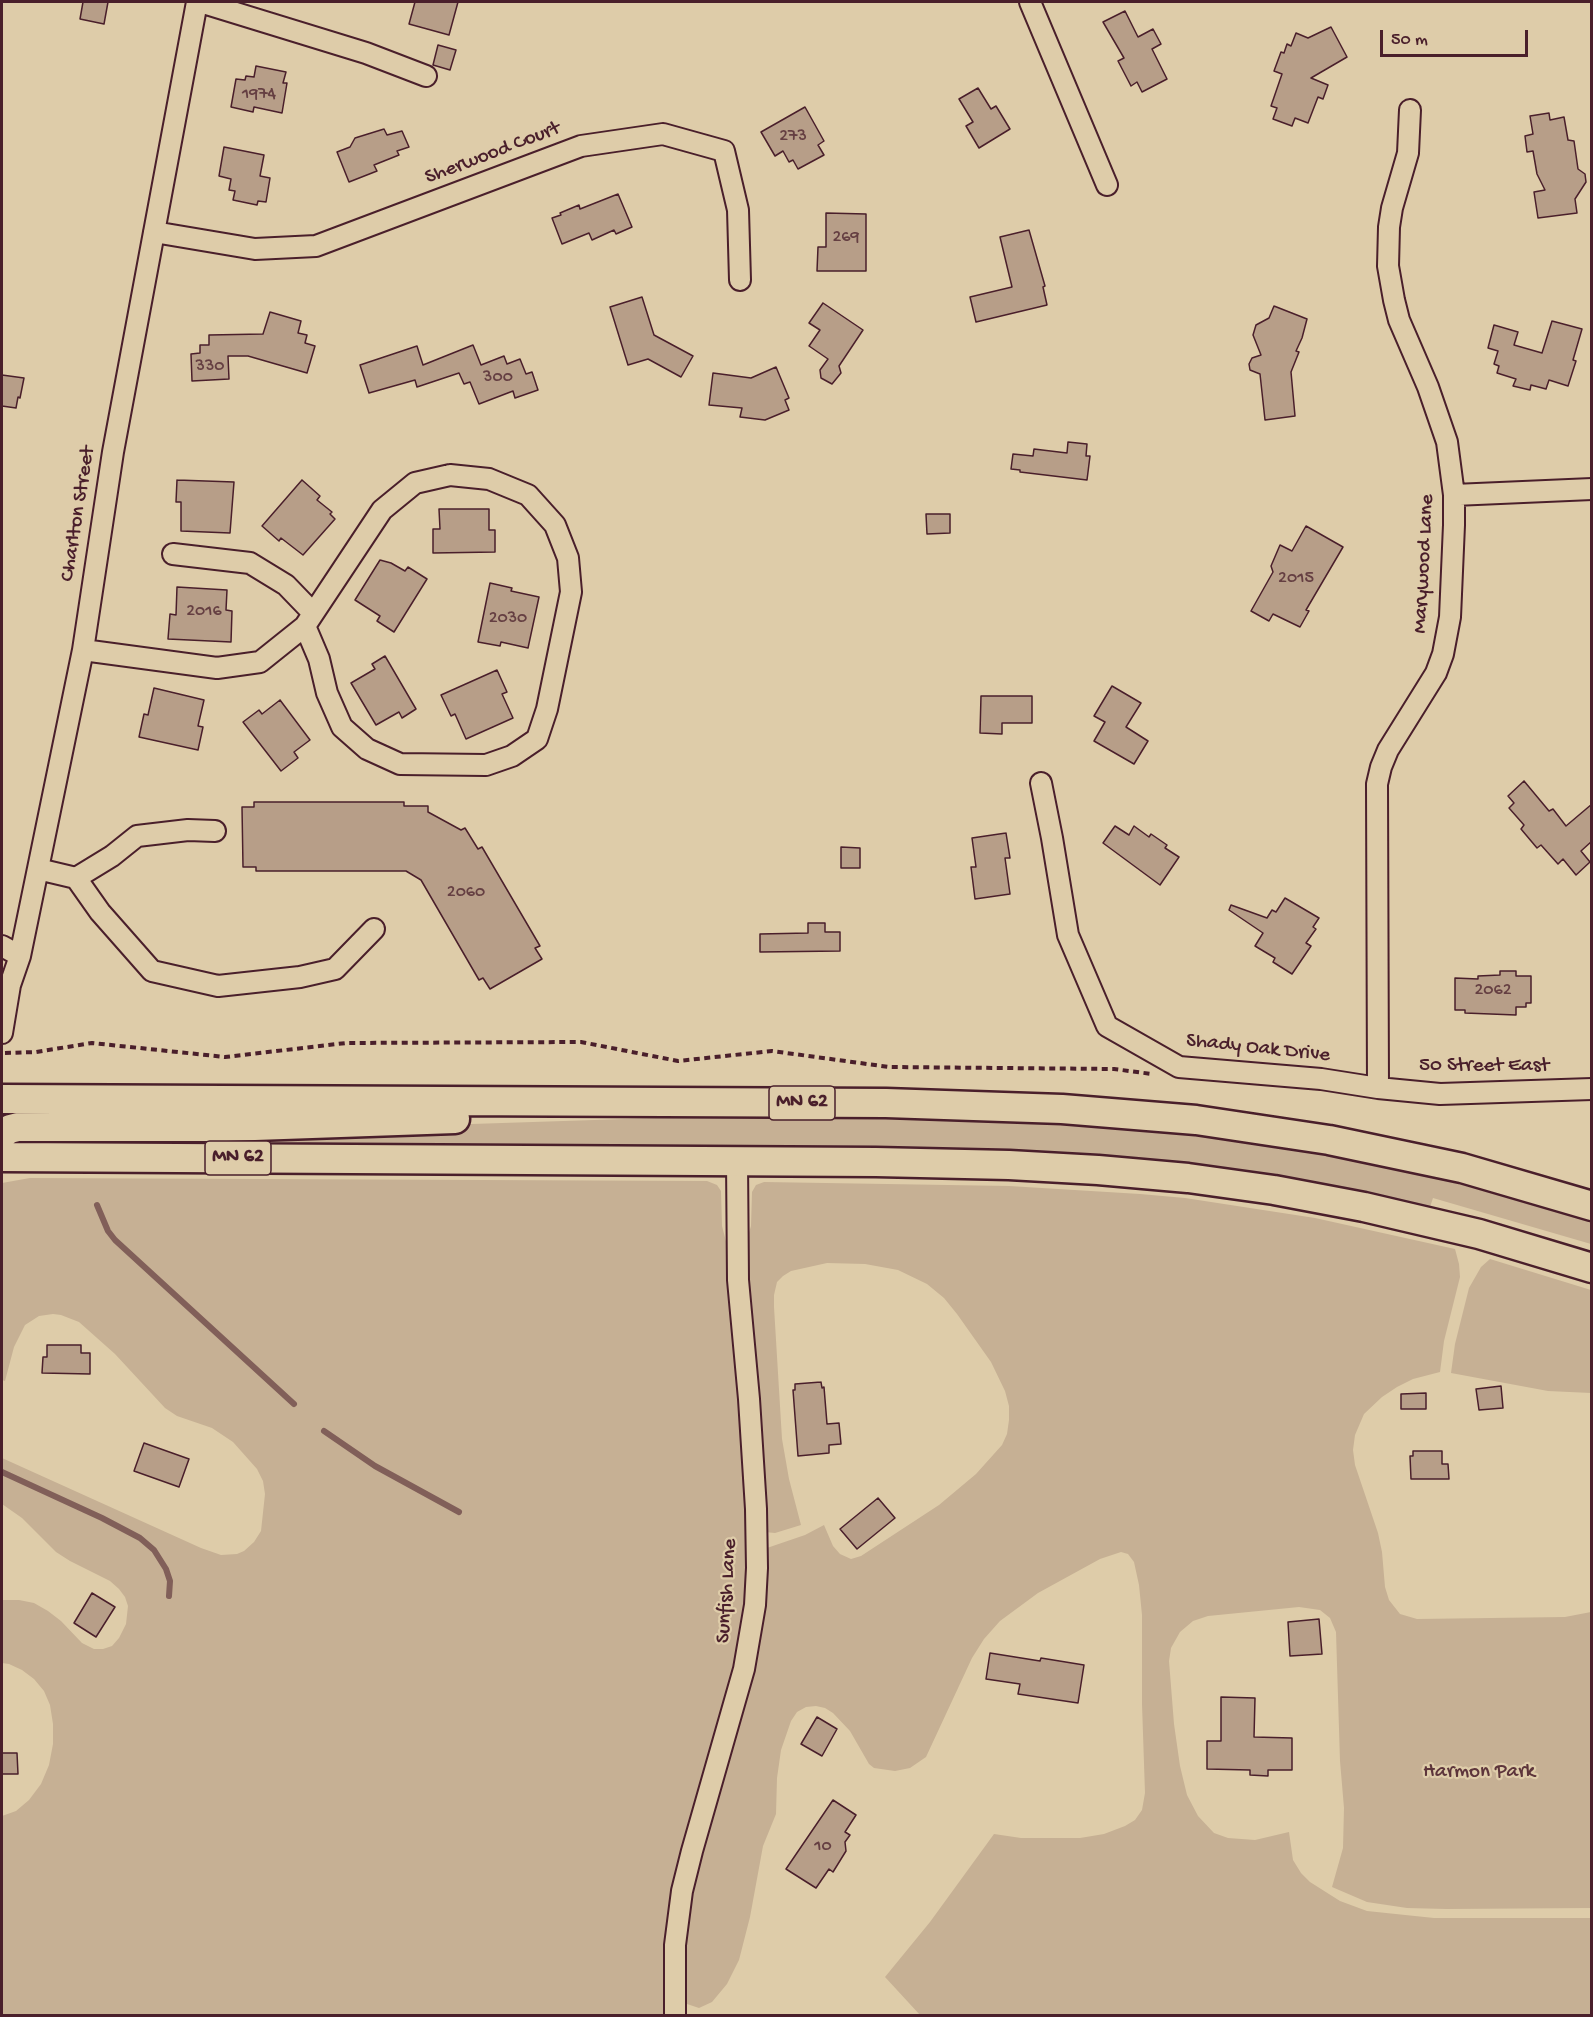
<!DOCTYPE html>
<html>
<head>
<meta charset="utf-8">
<style>
  body { margin:0 }
  #map { position:relative; width:1593px; height:2017px; overflow:hidden; background:#decca9; font-family:"Gochi Hand",sans-serif }
  canvas { display:block }
  .frame { position:absolute; inset:0; border:3px solid #4a1f2b; pointer-events:none }
  .scale { position:absolute; left:1380px; top:30px; width:148px; height:27px; box-sizing:border-box; border:3px solid #4a1f2b; border-top:0; padding-left:8px; font-size:18px; line-height:21px; white-space:nowrap; color:#4a1f2b; -webkit-text-stroke:4px #decca9; paint-order:stroke }
</style>
</head>
<body>
<div id="map">
<canvas width="1593" height="2017"></canvas>
<div class="frame"></div>
<div class="scale">50 m</div>
</div>
<script>
const ctx = document.querySelector('canvas').getContext('2d');
ctx.lineJoin = 'round';
function fillPath(path, color) { ctx.fillStyle = color; ctx.fill(path, 'evenodd'); }
const poly = rows => new Path2D(rows.map(r => 'M' + r).join(''));
function stroke(path, color, width, dash) { ctx.strokeStyle = color; ctx.lineWidth = width; ctx.lineCap = dash ? 'butt' : 'round'; ctx.setLineDash(dash || []); ctx.stroke(path); }
function drawText(font, color, halo, rows, align = 'center') {
  ctx.font = font + ' "Gochi Hand",sans-serif'; ctx.lineWidth = 4.5; ctx.setLineDash([]); ctx.textBaseline = 'middle'; ctx.strokeStyle = halo; ctx.fillStyle = color; for (const [text, x, y, turn = 0] of rows) {
    ctx.save(); ctx.translate(x, y); ctx.rotate((+turn || 0) * Math.PI / 180); ctx.textAlign = isNaN(turn) ? turn : align; if (halo) ctx.strokeText(text, 0, 0); ctx.fillText(text, 0, 0); ctx.restore();
  }
}
fillPath(poly([
  [686,1117,970,1119,1149,1130,1282,1147,1415,1172,1545,1207,1591,1222,1591,1244,1433,1198,1430,1207,1321,1184,1190,1164,1144,1159,1010,1150,876,1148,12,1143,17,1135,227,1132],
  [30,1178,707,1181,717,1185,721,1191,722,1226,729,1253,750,1532,745,1626,713,1755,668,2015,2,2015,2,1816,16,1811,29,1800,41,1784,49,1765,53,1744,53,1724,50,1705,44,1691,34,1679,22,1670,9,1664,2,1663,2,1600,19,1600,34,1603,48,1611,61,1621,82,1643,94,1649,103,1649,112,1646,119,1638,126,1624,128,1606,125,1597,119,1589,110,1581,70,1561,56,1552,22,1518,2,1504,2,1458,201,1548,221,1555,237,1554,244,1551,254,1542,261,1531,265,1494,263,1481,257,1469,233,1442,212,1428,177,1416,165,1408,115,1354,79,1322,61,1315,53,1314,39,1316,25,1325,14,1347,5,1381,2,1380,2,1183],
  [764,1182,1009,1186,1140,1194,1185,1198,1315,1218,1455,1249,1459,1264,1460,1277,1444,1341,1440,1372,1413,1379,1397,1387,1382,1397,1364,1414,1355,1435,1353,1450,1355,1465,1378,1533,1382,1552,1385,1587,1389,1600,1400,1614,1417,1619,1565,1617,1591,1612,1591,1908,1447,1909,1407,1908,1367,1902,1332,1887,1343,1848,1344,1808,1340,1761,1336,1632,1330,1618,1320,1610,1299,1607,1208,1616,1193,1621,1180,1632,1171,1648,1169,1661,1174,1724,1180,1766,1187,1795,1198,1816,1214,1833,1228,1838,1255,1840,1289,1832,1293,1860,1301,1873,1310,1882,1340,1901,1367,1911,1434,1918,1591,1918,1591,2015,920,2015,885,1977,930,1922,994,1834,1021,1838,1080,1838,1104,1834,1125,1826,1135,1820,1142,1810,1145,1793,1142,1704,1142,1615,1139,1585,1134,1562,1128,1554,1121,1552,1100,1559,1038,1593,1000,1621,984,1639,972,1658,926,1757,910,1768,895,1771,874,1768,869,1764,850,1731,833,1713,825,1708,816,1706,806,1707,797,1712,791,1721,781,1750,777,1778,776,1814,763,1846,750,1917,739,1960,727,1984,712,2002,699,2008,687,2004,683,1999,682,1995,686,1909,764,1549,805,1535,824,1525,833,1546,840,1554,851,1559,861,1556,939,1505,976,1474,1002,1445,1007,1434,1009,1420,1009,1406,1005,1391,991,1362,957,1314,944,1298,927,1284,898,1270,865,1264,827,1263,791,1271,783,1276,777,1282,774,1295,774,1307,782,1439,789,1479,801,1525,775,1533,764,1532,744,1249,751,1226,752,1192,756,1185],
  [1490,1259,1591,1290,1591,1393,1548,1391,1451,1373,1455,1344,1469,1288,1481,1267]
]), '#c6b094');
stroke(poly([
  [97,1205,108,1231,115,1240,294,1404],
  [324,1431,375,1466,459,1512],
  [2,1472,102,1518,140,1538,154,1550,166,1569,170,1581,169,1596]
]), '#815f59', 6);
const building = poly([
  [83,2,108,2,104,24,80,19,83,2],
  [415,2,458,2,449,35,409,24,415,2],
  [1125,11,1138,37,1153,29,1161,44,1152,49,1167,79,1142,92,1137,82,1131,86,1118,61,1124,58,1103,22,1125,11],
  [1331,27,1347,57,1311,78,1328,85,1323,99,1318,97,1308,123,1295,118,1292,126,1273,119,1277,108,1271,106,1282,74,1274,71,1281,52,1284,53,1287,44,1291,46,1296,33,1308,38,1331,27],
  [438,45,456,50,450,70,433,65,438,45],
  [256,66,286,72,283,83,287,83,282,113,254,107,253,112,231,107,236,79,245,80,246,76,254,77,256,66],
  [978,88,991,109,996,106,1010,129,979,148,966,126,973,122,959,99,978,88],
  [805,107,824,141,818,145,824,155,798,169,793,160,789,162,783,151,775,156,761,132,805,107],
  [1549,113,1550,120,1564,117,1568,140,1574,141,1578,169,1585,174,1586,182,1575,199,1577,213,1538,218,1534,192,1545,190,1537,174,1533,151,1527,152,1525,136,1533,134,1530,116,1549,113],
  [384,129,387,135,402,131,409,147,397,151,399,155,374,165,377,171,349,182,337,152,350,147,355,138,384,129],
  [224,147,264,155,260,176,270,178,266,202,258,201,257,205,233,200,235,191,229,190,231,179,219,176,224,147],
  [618,194,632,227,616,234,614,230,592,240,589,233,562,244,552,218,561,215,560,213,579,205,580,209,618,194],
  [826,213,866,214,866,271,817,271,818,247,826,247,826,213],
  [1029,230,1045,286,1043,287,1047,305,976,322,970,297,1012,287,1000,237,1029,230],
  [642,297,654,335,693,356,681,377,648,359,628,365,610,307,642,297],
  [823,303,863,330,839,366,841,373,832,384,821,378,820,370,828,359,809,346,820,330,809,323,823,303],
  [1274,306,1307,319,1302,338,1296,351,1299,352,1291,372,1295,416,1265,420,1260,374,1250,370,1249,364,1252,358,1261,355,1253,335,1256,325,1269,318,1274,306],
  [270,312,301,321,298,333,307,335,305,343,315,346,307,373,248,356,228,356,229,379,192,381,191,354,200,353,200,345,209,345,209,335,263,334,270,312],
  [1552,321,1582,329,1573,360,1576,361,1568,386,1549,380,1546,389,1531,385,1530,390,1513,386,1516,379,1497,373,1499,366,1494,364,1498,351,1488,348,1494,325,1518,332,1514,345,1542,353,1552,321],
  [473,345,481,365,504,356,507,364,520,359,526,374,532,372,538,390,515,398,513,391,479,404,470,382,464,384,459,373,417,387,415,380,369,393,360,365,417,346,423,365,473,345],
  [776,367,789,398,785,400,789,410,765,420,740,417,742,408,709,405,713,373,751,378,776,367],
  [2,375,24,378,20,398,18,397,16,408,2,406,2,375],
  [1068,442,1087,444,1086,456,1090,456,1087,480,1020,472,1020,470,1011,469,1013,454,1033,456,1034,449,1067,453,1068,442],
  [177,480,234,482,230,533,181,531,181,502,176,502,177,480],
  [302,480,320,496,317,500,332,512,330,514,335,519,303,555,281,538,279,541,262,526,302,480],
  [439,509,489,509,489,530,495,530,495,552,433,553,433,529,440,529,439,509],
  [926,514,950,514,950,533,927,534,926,514],
  [1306,526,1343,547,1306,610,1309,611,1300,627,1273,614,1269,621,1251,611,1273,572,1271,566,1280,545,1292,551,1306,526],
  [380,560,391,563,405,571,408,567,427,579,394,632,377,621,380,616,355,600,380,560],
  [490,583,512,588,511,591,539,597,528,648,501,642,500,646,478,642,490,583],
  [177,587,227,590,226,610,232,611,231,642,168,639,170,614,176,615,177,587],
  [385,656,416,709,402,718,399,712,376,725,351,683,375,669,372,664,385,656],
  [497,670,507,692,502,694,513,718,466,739,455,714,451,716,441,695,497,670],
  [1112,686,1141,703,1126,727,1148,741,1134,764,1094,741,1105,722,1094,716,1112,686],
  [154,688,204,700,198,726,203,727,198,750,139,737,144,714,148,715,154,688],
  [981,696,1032,696,1032,723,1002,723,1002,734,980,733,981,696],
  [280,700,310,740,294,752,298,758,281,771,243,722,259,710,262,714,280,700],
  [1524,781,1549,811,1553,809,1566,826,1592,804,1592,841,1581,851,1590,862,1576,875,1563,859,1558,864,1541,845,1537,848,1521,829,1524,825,1509,808,1514,803,1508,796,1524,781],
  [254,802,404,802,404,806,428,806,428,812,461,830,465,828,478,849,482,847,540,946,535,948,542,959,490,989,483,978,479,980,421,880,406,871,256,871,256,867,243,867,242,807,254,807,254,802],
  [1115,826,1129,835,1134,826,1149,837,1151,834,1167,845,1165,848,1179,857,1160,885,1103,843,1115,826],
  [1006,833,1010,858,1005,858,1010,894,975,899,971,867,976,867,972,838,1006,833],
  [841,847,860,848,860,868,841,868,841,847],
  [1285,898,1319,918,1313,927,1316,929,1306,943,1311,946,1292,974,1273,962,1275,958,1255,946,1263,933,1229,910,1231,905,1267,918,1272,910,1276,912,1285,898],
  [808,923,825,923,825,932,840,932,840,951,760,952,760,934,808,933,808,923],
  [1500,971,1516,971,1516,976,1531,976,1531,1003,1526,1003,1526,1007,1516,1007,1516,1015,1465,1013,1465,1010,1455,1010,1455,978,1478,979,1478,976,1500,975,1500,971],
  [47,1345,81,1345,81,1353,90,1353,90,1374,42,1373,43,1357,47,1357,47,1345],
  [821,1382,822,1388,824,1387,827,1424,839,1423,841,1444,829,1445,829,1453,798,1456,793,1390,795,1390,795,1384,821,1382],
  [1501,1386,1503,1408,1479,1410,1476,1389,1501,1386],
  [1426,1393,1426,1409,1401,1409,1401,1394,1426,1393],
  [144,1443,189,1459,179,1487,134,1471,144,1443],
  [1413,1451,1442,1451,1442,1464,1448,1464,1449,1479,1411,1479,1410,1456,1413,1456,1413,1451],
  [878,1498,895,1518,857,1549,840,1529,878,1498],
  [92,1593,115,1607,96,1637,74,1623,92,1593],
  [1319,1619,1322,1654,1290,1656,1288,1622,1319,1619],
  [990,1653,1040,1661,1041,1658,1084,1665,1078,1703,1018,1694,1020,1684,986,1679,990,1653],
  [1221,1697,1255,1698,1254,1737,1292,1738,1292,1770,1268,1770,1268,1776,1250,1775,1250,1770,1207,1769,1207,1741,1221,1741,1221,1697],
  [817,1717,837,1729,822,1756,801,1744,817,1717],
  [2,1753,17,1753,18,1774,2,1774,2,1753],
  [833,1800,856,1815,845,1832,850,1835,845,1842,846,1851,833,1872,829,1869,816,1888,786,1869,833,1800]
]);
fillPath(building, '#b79e88');
stroke(building, '#4a1f2b', 1.5);
const minor = poly([
  [200,2,366,53,426,76],
  [1030,2,1107,185],
  [154,232,255,249,316,246,581,146,663,134,724,151,738,210,740,280],
  [450,475,489,479,528,495,555,525,568,558,571,592,547,709,537,739,512,756,486,765,400,764,367,749,342,727,327,693,319,659,305,626,382,510,415,483,450,475],
  [1454,495,1592,489],
  [173,554,250,563,286,585,313,613],
  [83,650,217,668,260,662,305,626],
  [1041,783,1052,838,1068,935,1107,1026,1179,1067,1321,1079,1378,1088,1440,1094,1592,1089],
  [38,869,76,878,100,912,152,971,218,986,300,977,335,969,374,929],
  [76,878,112,856,137,836,188,830,215,831],
  [2,946,20,956],
  [2,1033,10,985,20,956,83,650,113,452,197,2],
  [1378,1088,1377,784,1381,767,1388,750,1436,673,1443,654,1450,617,1454,525,1454,495,1447,442,1428,387,1399,320,1394,300,1388,266,1389,227,1392,208,1408,153,1410,110],
  [675,2016,675,1945,682,1891,692,1851,744,1669,755,1605,757,1568,756,1509,749,1399,738,1280,737,1161]
]);
const highway = poly([
  [2,1099,886,1103,1062,1109,1196,1120,1329,1140,1462,1168,1592,1206],
  [2,1134,10,1129,18,1127,226,1127,455,1119],
  [2,1157,876,1162,1009,1165,1098,1170,1188,1178,1274,1190,1364,1207,1479,1234,1592,1268]
]);
stroke(minor, '#4a1f2b', 24);
stroke(highway, '#4a1f2b', 33);
stroke(poly([
  [5,1053,36,1052,92,1043,225,1057,346,1043,581,1042,678,1061,772,1051,889,1067,1114,1069,1152,1074]
]), '#4a1f2b', 4, [6, 4.5]);
stroke(minor, '#decca9', 20);
stroke(highway, '#decca9', 28);
drawText('18px', '#653f42', null, [
  ["1974",259,95],
  ["273",793,137],
  ["269",846,238],
  ["330",210,367],
  ["300",498,378],
  ["2015",1296,579],
  ["2016",204,612],
  ["2030",508,619],
  ["2060",466,893],
  ["2062",1493,991],
  ["10",823,1847]
]);
for (const [x, y, w] of [
  [802,1103,66],
  [238,1158,66]
]) { const box = new Path2D(); box.roundRect(x - w / 2, y - 17, w, 34, 4.5); ctx.fillStyle = '#decca9'; ctx.fill(box); stroke(box, '#4a1f2b', 1.5); }
drawText('bold 20px', '#4a1f2b', null, [
  ["MN 62",802,1103],
  ["MN 62",238,1158]
]);
drawText('21px', '#4a1f2b', '#decca9', [
  ["Sherwood Court",493,154,-21],
  ["Charlton Street",79,514,-81],
  ["Marywood Lane",1425,564,-87],
  ["Shady Oak Drive",1258,1049,6],
  ["50 Street East",1484,1067],
  ["Sunfish Lane",728,1591,-86]
]);
drawText('21px', '#5d353b', '#decca9', [
  ["Harmon Park",1479,1773]
]);
</script>
</body>
</html>
